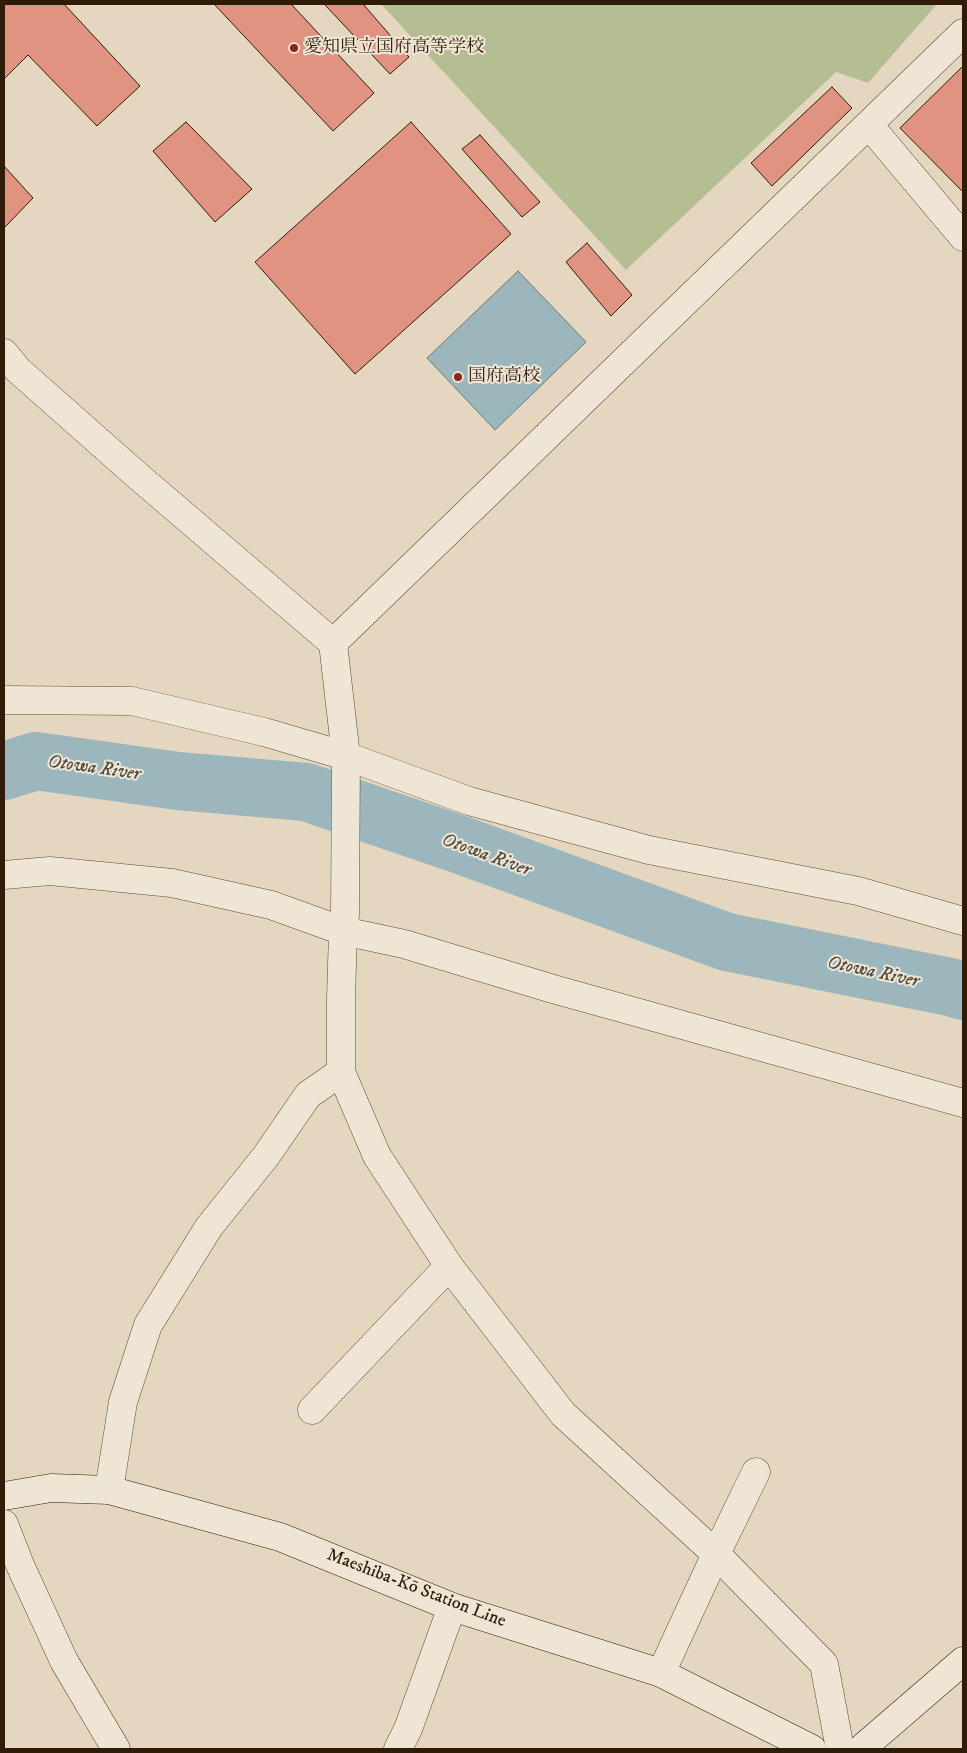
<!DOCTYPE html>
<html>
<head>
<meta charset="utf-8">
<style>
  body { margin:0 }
  #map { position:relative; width:967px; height:1753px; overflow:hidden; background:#e5d7bf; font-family:"IM FELL DW Pica",serif }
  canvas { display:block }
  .frame { position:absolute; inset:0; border:5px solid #301b08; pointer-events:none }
</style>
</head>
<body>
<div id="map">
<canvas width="967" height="1753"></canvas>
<div class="frame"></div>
</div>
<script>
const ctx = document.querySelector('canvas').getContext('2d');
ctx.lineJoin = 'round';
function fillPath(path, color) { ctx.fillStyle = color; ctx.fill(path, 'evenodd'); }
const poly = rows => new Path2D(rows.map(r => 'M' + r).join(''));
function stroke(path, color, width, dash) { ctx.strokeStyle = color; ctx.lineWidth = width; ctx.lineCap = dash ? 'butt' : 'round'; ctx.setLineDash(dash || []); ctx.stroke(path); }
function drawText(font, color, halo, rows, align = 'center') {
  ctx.font = font + ' "IM FELL DW Pica","Noto Serif JP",serif'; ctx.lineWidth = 4; ctx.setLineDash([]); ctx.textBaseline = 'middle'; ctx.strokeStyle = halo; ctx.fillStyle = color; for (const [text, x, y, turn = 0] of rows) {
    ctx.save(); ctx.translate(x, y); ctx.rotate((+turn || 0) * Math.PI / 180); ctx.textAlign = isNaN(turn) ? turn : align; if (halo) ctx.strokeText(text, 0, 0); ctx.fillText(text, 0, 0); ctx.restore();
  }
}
fillPath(poly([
  [381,4,937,4,868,83,836,72,626,270]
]), '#b5be92');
const water = poly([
  [518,271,586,342,495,430,427,358,518,271]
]);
fillPath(water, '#9cb6be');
stroke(water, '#717875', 1);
stroke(poly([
  [4,771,36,761,178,781,306,792,461,845,727,942,950,987,963,991]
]), '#9cb6be', 58);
const building = poly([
  [4,4,64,4,140,86,97,126,28,55,4,79,4,4],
  [214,4,291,4,374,93,333,131,214,4],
  [327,4,363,4,409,57,390,74,325,5,327,4],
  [963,66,963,192,900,128,963,66],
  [832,87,852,108,772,186,751,163,832,87],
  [186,122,252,189,215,222,153,151,186,122],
  [411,122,511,234,355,374,255,262,411,122],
  [480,135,540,202,522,217,462,149,480,135],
  [4,166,33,198,4,228,4,166],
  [587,243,632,295,611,316,566,262,587,243]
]);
fillPath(building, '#e09381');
stroke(building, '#301b08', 1);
const street = poly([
  [869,125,963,237],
  [4,353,18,370,139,477,333,643,346,756,345,915,343,931,341,999,341,1072,377,1156,449,1266,563,1414,716,1554,824,1664,840,1749],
  [333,643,963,33],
  [4,700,132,701,264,732,346,756,469,801,649,850,858,891,963,921],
  [4,875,50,871,172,883,271,905,343,931,404,944,553,989,963,1103],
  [312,1410,449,1266],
  [109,1490,123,1402,148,1325,209,1227,266,1156,308,1095,341,1072],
  [4,1524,20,1565,64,1661,116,1749],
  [661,1673,716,1554,756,1472],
  [398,1749,408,1729,452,1607]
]);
const secondary = poly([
  [4,1496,51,1488,109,1490,280,1537,452,1607,661,1673,812,1749],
  [861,1749,963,1661]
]);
stroke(street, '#5d4a36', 29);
stroke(secondary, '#301b08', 29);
stroke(street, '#eee5d5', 28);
stroke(secondary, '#eee5d5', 28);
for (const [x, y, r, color] of [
  [294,48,5,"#8f2418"],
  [458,377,5,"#8f2418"]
]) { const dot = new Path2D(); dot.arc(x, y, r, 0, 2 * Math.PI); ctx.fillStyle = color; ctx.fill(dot); stroke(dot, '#eee5d5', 2); }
drawText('18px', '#301b08', '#eee5d5', [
  ["愛知県立国府高等学校",304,48],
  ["国府高校",468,377]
], 'left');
drawText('18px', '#301b08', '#eee5d5', [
  ["Maeshiba-Kō Station Line",416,1589,21]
]);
drawText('italic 19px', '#504a3f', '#eee5d5', [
  ["Otowa River",94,769,8],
  ["Otowa River",486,856,20],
  ["Otowa River",873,973,12]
]);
</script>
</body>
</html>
